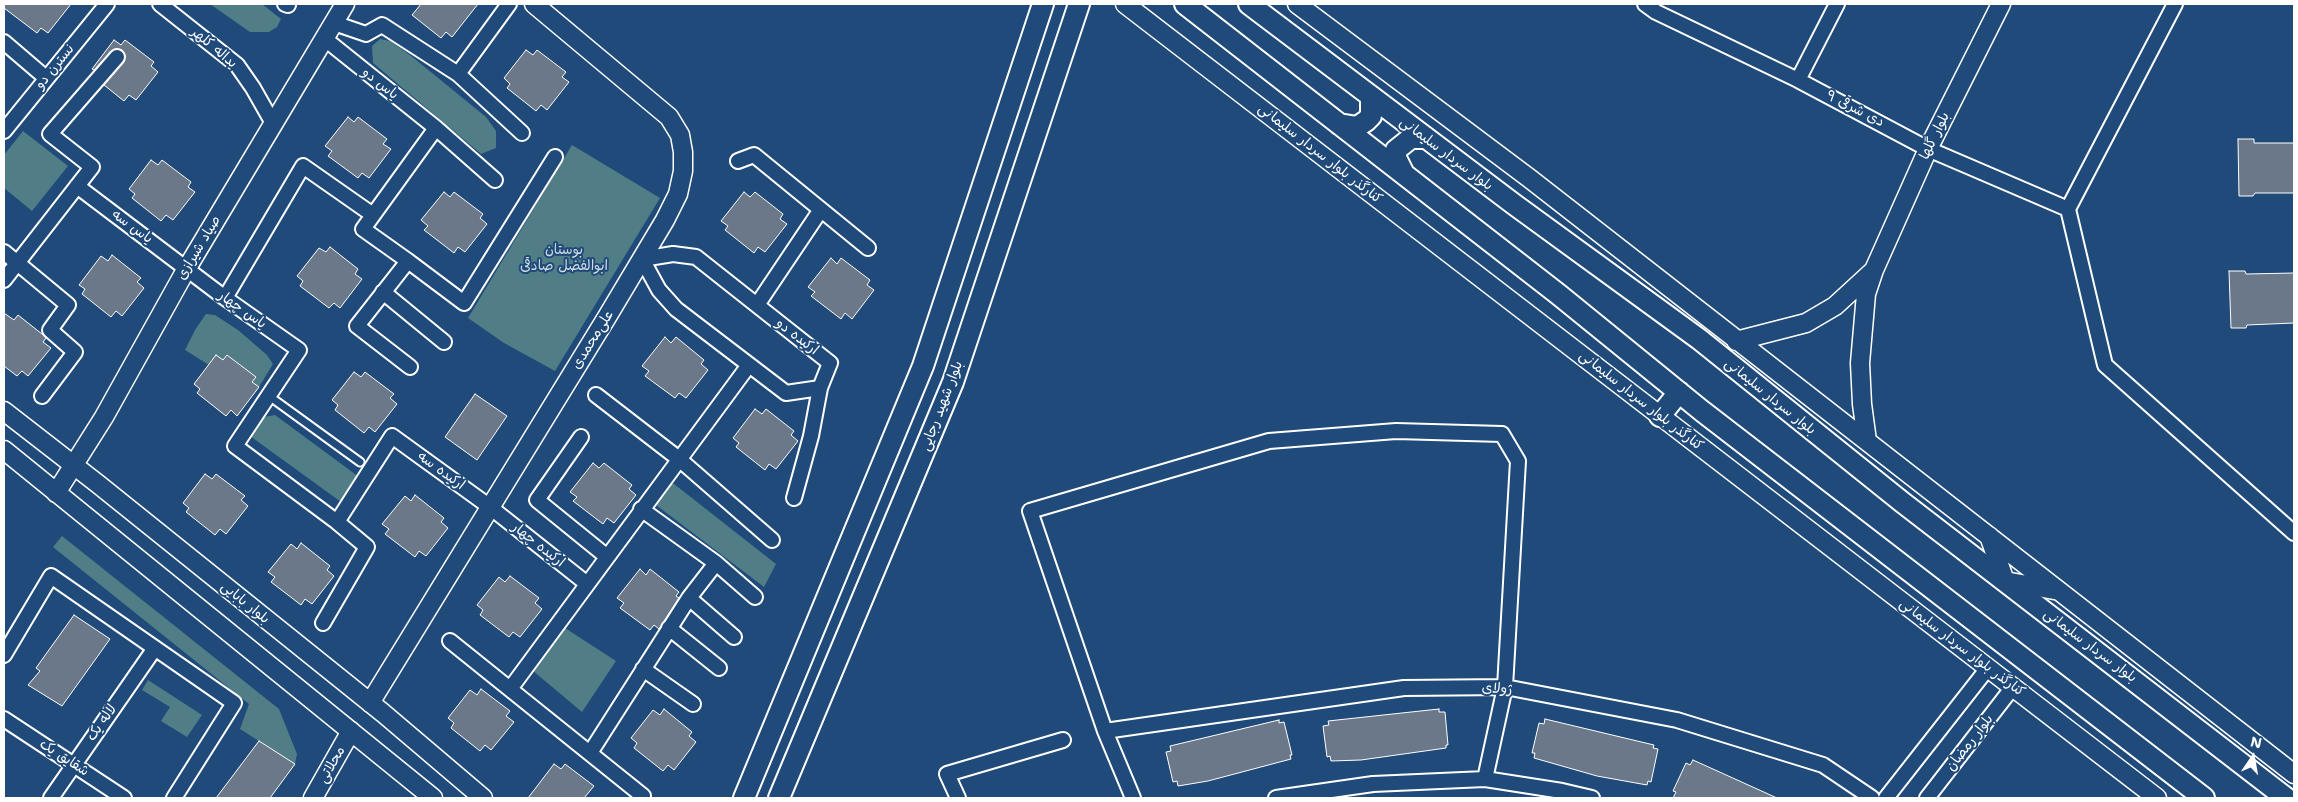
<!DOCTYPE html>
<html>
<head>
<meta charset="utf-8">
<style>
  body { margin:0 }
  #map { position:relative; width:2298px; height:802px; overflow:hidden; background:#1f4a7a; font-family:"Shantell Sans",sans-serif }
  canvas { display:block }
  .frame { position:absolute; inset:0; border:5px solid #fff; pointer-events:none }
  .north { position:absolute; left:2228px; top:732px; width:50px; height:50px; -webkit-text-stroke:4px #1f4a7a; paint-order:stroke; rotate:12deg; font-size:14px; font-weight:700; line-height:20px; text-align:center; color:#fff }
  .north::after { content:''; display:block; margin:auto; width:18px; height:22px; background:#fff; clip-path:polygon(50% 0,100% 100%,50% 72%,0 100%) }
</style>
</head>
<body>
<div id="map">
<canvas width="2298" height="802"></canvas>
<div class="frame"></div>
<div class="north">N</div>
</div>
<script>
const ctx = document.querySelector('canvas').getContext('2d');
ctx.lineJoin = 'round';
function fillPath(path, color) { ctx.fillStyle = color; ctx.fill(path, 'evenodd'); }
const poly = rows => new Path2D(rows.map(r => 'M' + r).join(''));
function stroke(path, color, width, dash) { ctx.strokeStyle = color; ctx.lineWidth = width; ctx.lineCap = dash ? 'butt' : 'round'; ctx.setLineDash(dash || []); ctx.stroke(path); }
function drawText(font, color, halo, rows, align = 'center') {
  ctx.font = font + ' "Shantell Sans","Playpen Sans Arabic",sans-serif'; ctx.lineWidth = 4; ctx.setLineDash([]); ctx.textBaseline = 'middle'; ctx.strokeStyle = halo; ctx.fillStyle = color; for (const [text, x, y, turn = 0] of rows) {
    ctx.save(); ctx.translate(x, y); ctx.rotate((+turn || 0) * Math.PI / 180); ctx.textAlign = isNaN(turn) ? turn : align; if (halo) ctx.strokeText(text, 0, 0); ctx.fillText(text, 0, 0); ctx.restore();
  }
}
fillPath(poly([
  [210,4,262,4,281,19,277,27,269,32,250,32],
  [380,39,390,41,410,55,486,117,496,131,496,148,481,154,373,63,372,46],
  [23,131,68,166,32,211,4,188,4,155],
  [572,145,660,198,555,371,504,343,468,318],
  [206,314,215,315,238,330,267,355,273,364,259,387,252,382,255,377,227,355,223,360,209,365,185,350,195,330],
  [275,415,359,477,341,502,250,436,264,417],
  [669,480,776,564,764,587,656,505],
  [62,536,279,709,297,754,295,764,240,729,249,704,53,547],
  [562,626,616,661,582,712,532,670],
  [148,680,202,715,187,737,161,721,170,707,142,690]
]), '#517d86');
const building = poly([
  [4,4,71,4,48,33,41,28,37,33,4,8,4,4],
  [421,4,478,4,452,37,446,32,441,38,412,15,421,4],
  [114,40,121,45,125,40,154,62,151,66,158,72,136,100,129,95,124,101,104,85,124,62,125,55,122,50,114,49,94,70,92,69,114,40],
  [526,50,533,55,537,50,566,72,562,77,569,82,547,110,541,105,536,111,507,88,510,84,504,78,526,50],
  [348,117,354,122,358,117,387,139,383,144,391,149,369,178,362,173,358,178,328,156,332,151,325,146,348,117],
  [2238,139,2254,139,2254,143,2294,143,2294,193,2255,193,2253,196,2239,196,2238,139],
  [151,160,158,165,162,160,191,182,188,187,195,192,173,220,166,215,161,221,132,198,135,194,129,189,151,160],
  [444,192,450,197,454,192,483,214,480,218,487,224,465,252,458,247,454,253,424,230,428,226,421,220,444,192],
  [744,192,750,197,755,192,783,214,780,219,787,224,765,252,758,247,754,253,725,230,728,226,721,221,744,192],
  [330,247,358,269,355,274,362,279,340,308,334,303,329,308,300,286,303,281,297,276,319,248,326,252,330,247],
  [112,255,141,278,137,282,144,288,122,316,116,311,111,317,82,294,85,289,79,285,101,256,108,261,112,255],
  [831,258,837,264,841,258,870,280,867,285,874,290,852,319,845,313,841,319,811,296,815,292,808,287,831,258],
  [2229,271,2245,271,2246,274,2294,273,2294,323,2247,325,2246,328,2231,328,2229,271],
  [4,313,14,320,18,315,42,334,46,338,43,342,51,348,28,376,22,371,17,376,4,366,4,313],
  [665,337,671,343,676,337,704,360,701,364,708,370,686,398,679,393,675,398,645,376,649,371,642,366,665,337],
  [216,355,223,360,227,355,256,377,252,382,259,387,237,416,231,410,226,416,197,393,200,389,194,384,216,355],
  [354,372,361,377,365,372,394,394,390,398,397,404,375,432,369,427,364,433,335,410,338,405,332,400,354,372],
  [475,394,507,416,477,460,445,437,475,394],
  [755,409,762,414,766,409,794,431,791,435,798,441,776,469,769,464,765,470,736,447,739,443,733,438,755,409],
  [593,463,599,468,604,463,632,485,629,489,636,495,614,523,607,518,603,524,573,501,577,497,570,492,593,463],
  [205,474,212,479,216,474,245,496,241,500,248,506,226,534,220,529,215,535,186,512,189,508,183,503,205,474],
  [415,495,444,518,441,522,448,528,426,556,419,551,415,557,385,534,389,529,382,524,405,496,411,501,415,495],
  [301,543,330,566,327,570,334,576,312,604,305,599,301,605,271,582,275,577,268,572,291,544,297,549,301,543],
  [640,569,646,575,650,569,679,592,676,596,679,598,659,629,654,625,650,630,620,608,624,603,617,598,640,569],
  [510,576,539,598,535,603,542,609,520,637,513,632,509,637,480,615,483,610,477,605,499,577,505,582,510,576],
  [74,615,110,639,62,706,28,685,40,671,36,668,74,615],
  [481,689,510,711,506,716,514,722,491,750,485,745,480,751,451,728,454,723,448,718,470,690,477,695,481,689],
  [664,709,692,732,689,736,696,742,674,770,668,765,663,771,634,748,637,743,631,738,653,710,660,715,664,709],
  [1439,709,1439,712,1445,712,1448,745,1446,745,1446,748,1361,760,1331,761,1330,756,1327,757,1323,726,1329,725,1328,721,1439,709],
  [1545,719,1654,745,1653,748,1658,749,1651,782,1648,781,1647,785,1597,776,1534,758,1535,753,1532,753,1539,723,1544,724,1545,719],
  [1279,720,1279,723,1284,722,1292,755,1290,755,1291,759,1208,781,1178,786,1177,781,1173,782,1166,752,1171,751,1170,746,1279,720],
  [259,741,295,764,270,798,216,798,259,741],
  [1693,760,1777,798,1673,798,1676,792,1673,791,1686,763,1690,765,1693,760],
  [554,764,561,769,565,764,594,786,584,798,528,798,554,764]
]);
fillPath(building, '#6b788a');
stroke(building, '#fff', 1);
const service = poly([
  [269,396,360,462]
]);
const minor = poly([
  [160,4,237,65,253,88,274,125],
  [285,4,288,5],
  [1645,4,1656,12,1798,80,1928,149,2068,209],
  [2175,4,2068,209,2105,365,2294,533],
  [334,23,366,34,382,25,458,74,522,133],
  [325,39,436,128,495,180],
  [4,42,46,78],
  [458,74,509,4],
  [1798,80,1837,4],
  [4,131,107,4],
  [738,161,754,155,868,248],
  [77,186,225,298,299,350,235,446,337,522,392,436,490,507,586,583],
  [4,252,68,305,50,330,75,352,42,396],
  [673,254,696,257,830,363,820,388,786,393,676,309,659,290,642,259,673,254],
  [408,261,363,229,436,128],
  [4,280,92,167,50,134,117,57],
  [383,292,444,342],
  [225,298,303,166,373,215],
  [757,305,820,211],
  [410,367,357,326,408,261,464,303,555,157],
  [596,395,679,459,772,540],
  [581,437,537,500,606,556],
  [794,498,811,436,820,388],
  [641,509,716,563,755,597],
  [689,598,734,637],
  [323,623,367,547,337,522],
  [669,628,719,668],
  [450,641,643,796,641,798],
  [4,655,51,576,234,703,174,798],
  [643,669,693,704],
  [510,689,749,365],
  [4,719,124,798],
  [1105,731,1404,688,1505,687,1677,720,1823,765,1872,798],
  [590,753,689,598,716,563],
  [51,798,155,648],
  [958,798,947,774,1063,740],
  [1133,798,1105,731,1030,511,1269,441,1396,431,1502,434,1518,461,1505,687,1485,779,1562,791,1592,798],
  [1276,798,1373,784,1485,779],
  [1886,798,1988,668],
  [1927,798,2013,687]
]);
const tertiary = poly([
  [1125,4,2157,798],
  [1297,4,1529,178,2294,774],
  [1736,341,1806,323,1835,306,1872,272],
  [4,411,98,484,383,713,483,798],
  [1867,441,1862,404,1860,363,1866,294,1874,270,1928,149,2001,4],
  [4,450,433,798],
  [56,493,104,417,187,268,345,4],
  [1989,536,2005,581,2054,590],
  [370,703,607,317,665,220,678,194,683,171,683,152,680,135,669,117,534,4],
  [313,798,351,731]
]);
const secondary = poly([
  [1185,4,1558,294,1702,411,2204,798],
  [1249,4,1515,205,1699,339,1902,502,2286,798],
  [1339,124,1357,127,1366,121,1371,116,1371,98],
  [1404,174,1396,158,1396,150,1411,138,1424,138],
  [1660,416,1679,392],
  [744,798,923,366,1043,4],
  [779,798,953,382,1079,4]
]);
stroke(service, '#fff', 11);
stroke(minor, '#fff', 18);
stroke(tertiary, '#fff', 21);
stroke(secondary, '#fff', 24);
stroke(service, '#1f4a7a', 7);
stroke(minor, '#1f4a7a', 14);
stroke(tertiary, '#1f4a7a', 18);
stroke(secondary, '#1f4a7a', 20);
drawText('14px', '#fff', '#1f4a7a', [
  ["یداله کلهر",214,48,40],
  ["نسترن دو",55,67,-51],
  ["یاس دو",380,84,38],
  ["۹ دی شرقی",1855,109,27],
  ["بلوار گلها",1935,136,-64],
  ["کنارگذر بلوار سردار سلیمانی",1320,154,38],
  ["بلوار سردار سلیمانی",1446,154,37],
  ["یاس سه",132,227,36],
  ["صیاد شیرازی",199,248,-59],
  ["یاس چهار",242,310,35],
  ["ارکیده دو",797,337,38],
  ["علی‌محمدی",593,340,-58],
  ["بلوار سردار سلیمانی",1770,397,39],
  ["کنارگذر بلوار سردار سلیمانی",1641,401,38],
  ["بلوار شهید رجایی",942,406,-69],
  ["ارکیده سه",441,471,36],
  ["ارکیده چهار",538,545,38],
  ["بلوار بابایی",245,603,39],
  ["بلوار سردار سلیمانی",2090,646,37],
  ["کنارگذر بلوار سردار سلیمانی",1962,648,37],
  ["ژولای",1497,689,3],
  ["لاله یک",102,723,-55],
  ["بلوار رمضان",1970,743,-52],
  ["شقایق یک",64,758,33],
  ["محلاتی",332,765,-60]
]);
drawText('14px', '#d4dee1', '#1f4a7a', [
  ["بوستان",564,250],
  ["ابوالفضل صادقی",564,266]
]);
</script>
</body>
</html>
